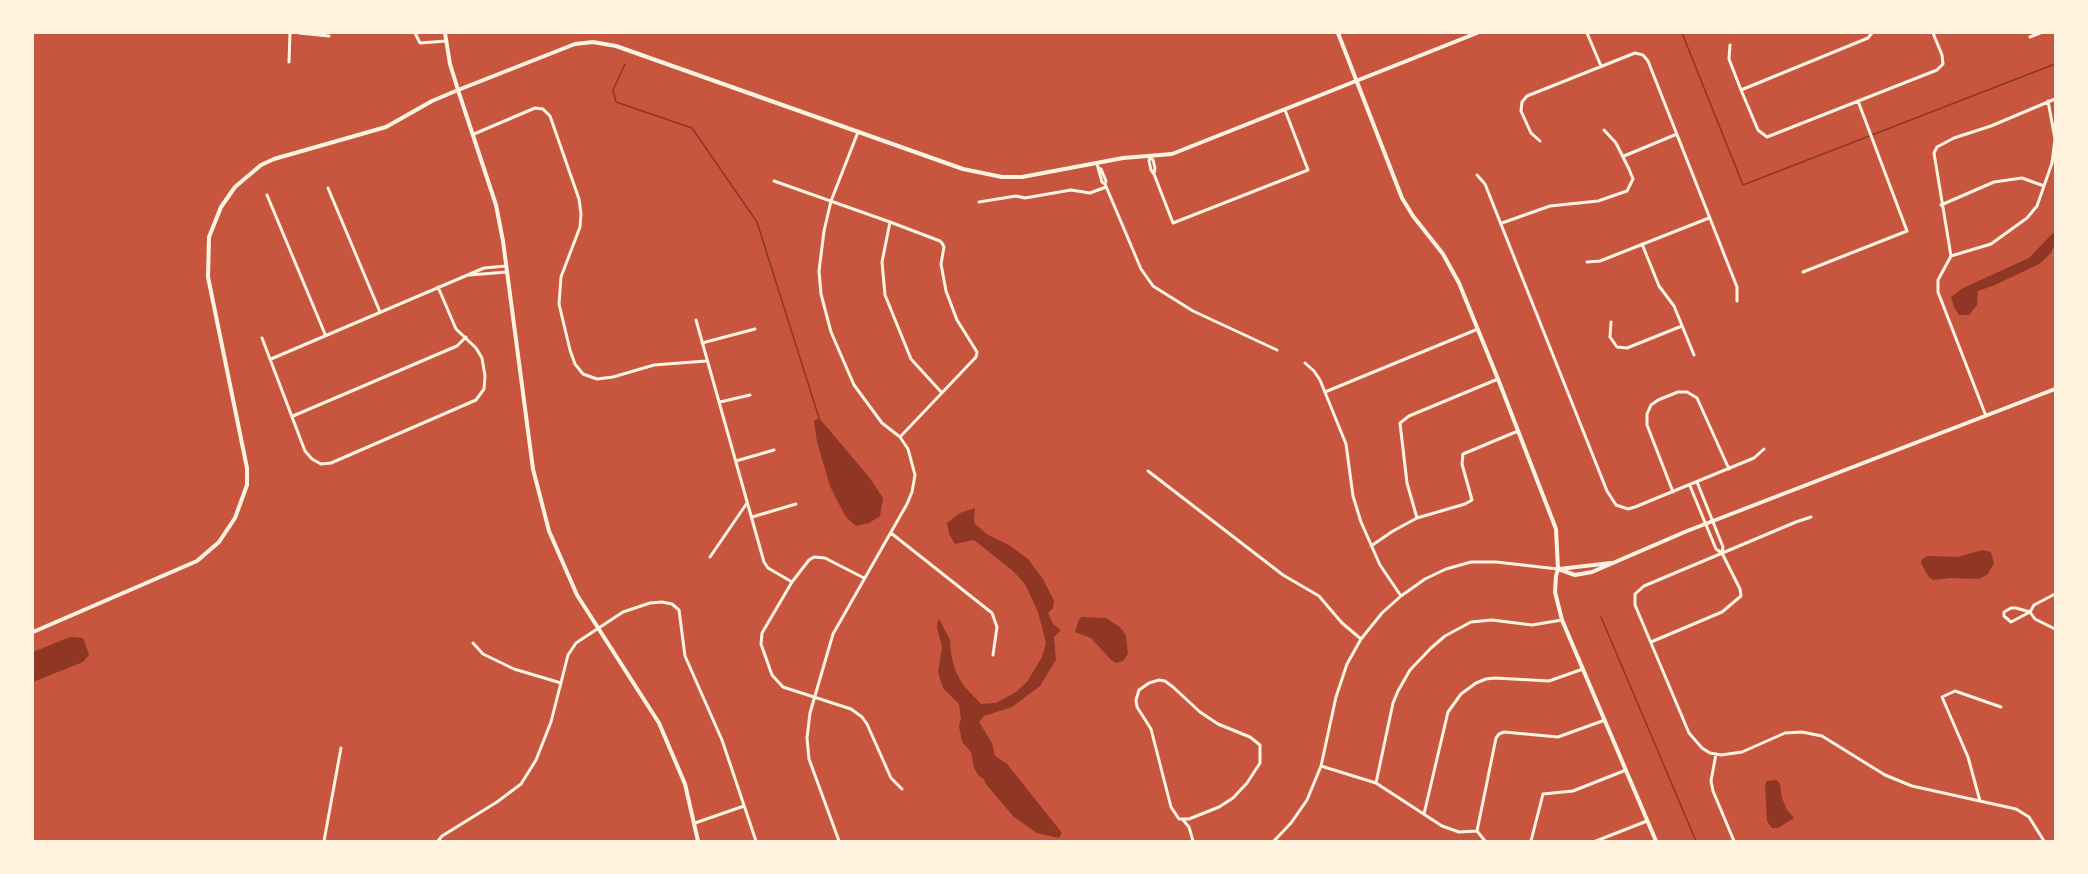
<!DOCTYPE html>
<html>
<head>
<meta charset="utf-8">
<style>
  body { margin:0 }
  #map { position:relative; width:2088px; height:874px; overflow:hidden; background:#c8553d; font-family:"Alegreya Sans",sans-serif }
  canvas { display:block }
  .frame { position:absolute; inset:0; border:34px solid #fff3e0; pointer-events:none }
</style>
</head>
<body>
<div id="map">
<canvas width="2088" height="874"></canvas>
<div class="frame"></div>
</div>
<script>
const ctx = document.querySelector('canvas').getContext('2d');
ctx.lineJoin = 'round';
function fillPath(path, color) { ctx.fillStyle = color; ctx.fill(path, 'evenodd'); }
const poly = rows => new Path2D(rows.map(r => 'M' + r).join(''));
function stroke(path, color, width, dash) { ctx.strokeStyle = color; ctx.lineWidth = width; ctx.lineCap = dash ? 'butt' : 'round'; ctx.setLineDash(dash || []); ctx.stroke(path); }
fillPath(poly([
  [2055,231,2055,244,2051,253,2039,264,1995,285,1978,291,1977,305,1969,315,1959,315,1954,307,1951,297,1963,288,2029,258],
  [819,418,869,477,883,498,880,516,869,523,856,526,846,517,840,506,830,486,817,442,814,421],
  [975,508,974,520,975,524,988,535,1009,545,1028,559,1043,579,1054,601,1053,608,1048,613,1053,624,1061,630,1054,637,1056,660,1040,686,1012,707,984,716,979,722,992,743,995,756,1007,764,1062,833,1059,838,1037,833,1014,817,985,783,984,779,979,776,974,768,971,752,962,742,959,726,961,719,959,704,943,688,940,679,938,672,942,647,937,628,938,620,939,619,950,640,951,654,955,670,963,685,981,704,996,703,1016,692,1027,682,1042,657,1046,643,1038,612,1025,584,1013,571,974,540,955,544,949,534,947,523,960,513],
  [1982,550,1991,552,1994,563,1988,574,1979,579,1950,578,1933,580,1928,576,1921,563,1922,559,1928,556,1958,557],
  [1082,617,1106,618,1121,628,1126,636,1128,654,1123,661,1116,663,1111,660,1091,638,1075,632,1079,619],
  [70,637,83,638,89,655,83,662,33,682,33,652],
  [1777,780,1780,784,1782,798,1787,810,1794,818,1778,828,1772,828,1767,821,1765,785,1767,781]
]), '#8f3625');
stroke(poly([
  [1682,33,1743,185,2055,64],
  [625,64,613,90,616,102,692,128,757,222,819,418],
  [1601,617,1696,841]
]), '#8f3625', 1.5);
stroke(poly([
  [299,33,329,36],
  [415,33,420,43,446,41],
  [1587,33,1601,66],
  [2030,37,2040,33],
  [1730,45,1729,59,1741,90,1758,130,1767,137,1937,70,1943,64,1942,55,1933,33],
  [289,62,290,33],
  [1741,90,1868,38,1872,33],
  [474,134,535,108,543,109,550,116,579,199,581,214,580,227,561,277,559,304,570,350,575,364,583,374,597,379,613,377,654,365,706,361],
  [1540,141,1531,133,1521,111,1522,102,1527,96,1635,53,1643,55,1648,61,1737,287,1737,301],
  [1624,156,1677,134],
  [1150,157,1149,161,1151,170,1154,174,1173,223,1308,170,1285,110],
  [1150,157,1153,160,1155,168,1154,174],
  [1097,164,1102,182,1105,184,1141,269,1153,286,1193,311,1277,350],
  [1099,168,1101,169,1106,181,1105,184],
  [1477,175,1485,184,1607,491,1616,505,1628,509,1635,507,1754,458,1764,449],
  [774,181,890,222,940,241,942,243,944,247,941,264,946,291,957,320,977,352,976,357,900,437],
  [328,188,380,312],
  [267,195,325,334],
  [979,202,1016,196,1025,198,1071,190,1090,193,1106,187],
  [1941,205,1994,182,2022,178,2044,186],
  [890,222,882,262,885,295,911,359,942,393],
  [1502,223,1550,206,1598,201,1627,191,1633,179,1629,169,1616,143,1604,130],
  [1642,244,1659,286,1674,306,1694,355],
  [1951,256,1991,244,2027,218,2037,206,2052,163,2055,139,2048,101],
  [1587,262,1600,261,1709,218],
  [1803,272,1907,231,1858,101],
  [470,275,507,272],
  [696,320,764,562,768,568,792,582],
  [1611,322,1610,337,1617,347,1627,348,1682,326],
  [262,338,305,451,312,459,321,464,331,463,476,400,484,389,485,376,482,358,476,348,456,329,438,287],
  [702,343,755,329],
  [271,359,484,268,506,266],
  [1305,363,1314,371,1320,380,1346,444,1353,496,1361,522,1380,565,1401,596],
  [1325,392,1478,329],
  [720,402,750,395],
  [293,416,457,346,466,337],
  [1986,416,1938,292,1938,280,1951,256,1934,153,1937,147,1954,138,1991,126,2055,99],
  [736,461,774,450],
  [1148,471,1283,575,1319,596,1342,623,1361,639],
  [1697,482,1723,547,1722,553],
  [1673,492,1647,425,1647,414,1651,405,1658,400,1678,392,1687,392,1697,398,1729,469],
  [752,517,796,504],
  [1811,517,1796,522,1644,586,1635,594,1635,605,1689,733,1702,748,1710,753,1721,755,1742,752,1785,733,1802,732,1822,736,1885,775,1912,786,2016,809,2029,817,2044,841],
  [1417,518,1407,483,1400,423,1409,416,1498,379],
  [891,533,992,613,997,627,993,655],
  [1371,546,1393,531,1417,518,1465,504,1472,500,1462,464,1463,454,1518,431],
  [710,557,747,503],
  [864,578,825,558,814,557,809,560,792,582,762,633,761,644,772,675,783,687,851,709,862,717,867,724,891,778,902,789],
  [2055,594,2034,605,2030,612,2035,619,2055,629],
  [2011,608,2016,608,2030,612,2011,622,2004,616,2004,612,2011,608],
  [1651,642,1722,612,1741,596,1740,589,1722,553,1716,549,1690,486],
  [473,643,483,654,514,669,561,683],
  [1159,680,1165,681,1173,687,1200,712,1218,724,1250,737,1260,745,1260,763,1247,783,1233,798,1219,807,1189,819,1179,819,1171,807,1151,729,1137,707,1136,700,1139,690,1149,683,1159,680],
  [1716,754,1711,781,1713,791,1734,841],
  [1321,766,1376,783,1442,826,1459,832,1477,831,1485,841],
  [1376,783,1393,703,1398,691,1410,670,1431,648,1445,636,1471,622,1492,620,1532,625,1562,620],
  [1980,801,1968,757,1942,697,1955,691,2001,707],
  [1424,814,1448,712,1461,694,1476,683,1486,679,1495,678,1549,681,1583,669],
  [1183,820,1189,827,1193,841],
  [695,823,744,806],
  [1477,831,1496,738,1499,734,1504,732,1558,737,1605,720],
  [324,841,341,748],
  [438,841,442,836,497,802,521,784,536,760,551,722,568,655,576,643,623,612,650,603,662,602,672,604,679,610,685,656,722,740,756,841],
  [839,841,809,759,807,738,810,713,833,634,907,504,912,492,915,475,908,449,900,437,882,423,854,385,831,332,821,294,819,271,824,231,831,201,858,132],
  [1274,841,1291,823,1307,800,1321,766,1336,697,1347,664,1361,639,1382,613,1401,596,1425,579,1446,569,1471,562,1496,562,1558,569],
  [1531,841,1543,794,1573,791,1626,770],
  [1596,841,1647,821]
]), '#fff3e0', 3);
stroke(poly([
  [445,33,450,64,458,90,496,205,503,241,533,469,549,531,577,595,659,723,685,784,698,841],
  [1338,33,1402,198,1413,216,1443,254,1459,283,1498,379,1556,529,1558,569,1556,576,1555,592,1562,620,1656,841],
  [1558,569,1575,575,1592,572,1687,531,2055,389],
  [1559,569,1611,563],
  [33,632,197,561,219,542,235,518,247,485,247,468,208,277,209,237,221,207,235,187,261,165,274,159,386,127,432,101,458,90,575,44,593,42,616,46,963,169,1002,177,1022,177,1123,158,1172,154,1477,33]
]), '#fff3e0', 4);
</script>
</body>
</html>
